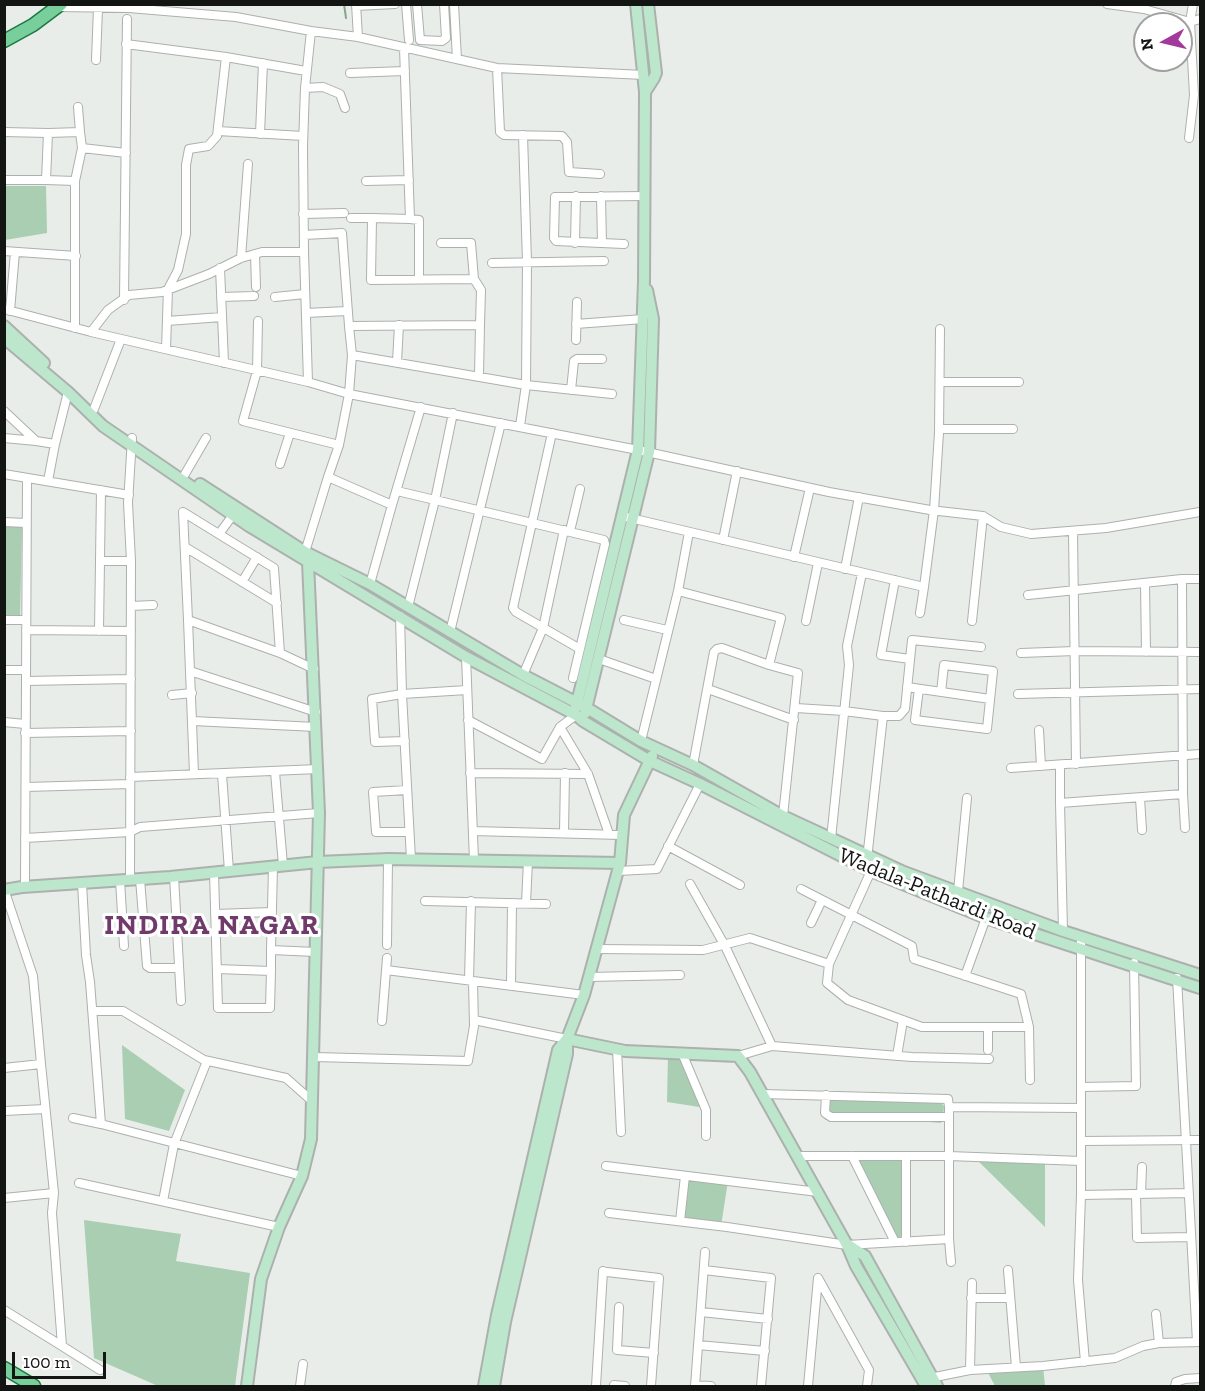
<!DOCTYPE html>
<html>
<head>
<meta charset="utf-8">
<style>
  body { margin:0 }
  #map { position:relative; width:1205px; height:1391px; overflow:hidden; background:#e8ede9; font-family:"Zilla Slab",serif }
  canvas { display:block }
  .frame { position:absolute; inset:0; border:6px solid #131513; pointer-events:none }
  .north { position:absolute; left:1133px; top:12px; width:60px; height:60px; box-sizing:border-box; background:#fff; border:2px solid #a1a1a1; border-radius:50%; rotate:262deg; font-size:16px; font-weight:700; line-height:24px; text-align:center; color:#131513 }
  .north::after { content:''; display:block; margin:auto; width:21px; height:27px; background:#a3399b; clip-path:polygon(50% 0,100% 100%,50% 72%,0 100%) }
  .scale { position:absolute; left:12px; top:1352px; width:94px; height:27px; box-sizing:border-box; border:3px solid #131513; border-top:0; padding-left:8px; font-size:18px; line-height:21px; white-space:nowrap; color:#131513; -webkit-text-stroke:4px #fff; paint-order:stroke }
</style>
</head>
<body>
<div id="map">
<canvas width="1205" height="1391"></canvas>
<div class="frame"></div>
<div class="north">N</div>
<div class="scale">100 m</div>
</div>
<script>
const ctx = document.querySelector('canvas').getContext('2d');
ctx.lineJoin = 'round';
function fillPath(path, color) { ctx.fillStyle = color; ctx.fill(path, 'evenodd'); }
const poly = rows => new Path2D(rows.map(r => 'M' + r).join(''));
function stroke(path, color, width, dash) { ctx.strokeStyle = color; ctx.lineWidth = width; ctx.lineCap = dash ? 'butt' : 'round'; ctx.setLineDash(dash || []); ctx.stroke(path); }
function drawText(font, color, halo, rows, align = 'center') {
  ctx.font = font + ' "Zilla Slab",serif'; ctx.lineWidth = 6; ctx.setLineDash([]); ctx.textBaseline = 'middle'; ctx.strokeStyle = halo; ctx.fillStyle = color; for (const [text, x, y, turn = 0] of rows) {
    ctx.save(); ctx.translate(x, y); ctx.rotate((+turn || 0) * Math.PI / 180); ctx.textAlign = isNaN(turn) ? turn : align; if (halo) ctx.strokeText(text, 0, 0); ctx.fillText(text, 0, 0); ctx.restore();
  }
}
fillPath(poly([
  [5,186,46,186,47,233,5,240],
  [5,526,22,527,20,619,5,617],
  [122,1045,185,1090,169,1131,125,1119],
  [668,1053,682,1053,706,1108,667,1102],
  [825,1099,941,1103,944,1106,943,1118,941,1123,895,1119,825,1120],
  [852,1156,906,1156,906,1242,895,1242],
  [974,1157,1045,1160,1045,1227],
  [685,1176,728,1181,721,1226,680,1221],
  [84,1220,181,1234,176,1261,250,1273,235,1386,158,1386,94,1358],
  [1043,1366,1045,1386,995,1386,986,1369]
]), '#a9ceb1');
stroke(poly([
  [344,4,346,18]
]), '#81a98a', 2);
const street = poly([
  [356,4,358,37],
  [406,4,409,40],
  [417,4,420,40,442,41,446,38,444,4],
  [454,4,457,59],
  [1107,4,1144,9,1190,22,1200,19],
  [356,6,395,4],
  [57,7,129,8,236,17,311,31,358,37,497,68,644,75],
  [126,44,226,57,306,71],
  [404,48,410,219,372,218,371,280,474,279,481,290,480,325],
  [96,60,98,8],
  [497,68,500,132,504,135,562,136,567,142,569,172,600,174],
  [350,73,405,71],
  [305,88,323,87,340,94,345,108],
  [78,107,80,132],
  [218,131,303,136],
  [4,132,48,133],
  [260,134,263,63],
  [523,135,527,262,526,385,612,394],
  [1189,138,1194,95,1190,22,1193,4],
  [4,180,46,180,48,133,80,132,82,148],
  [46,180,75,181],
  [366,181,409,180],
  [601,196,602,243],
  [303,214,344,213],
  [351,218,372,218],
  [410,219,419,220,419,279],
  [304,235,342,233,349,326],
  [441,243,471,243,474,279],
  [575,243,576,196],
  [624,244,556,241,554,238,555,197,645,196],
  [4,251,76,256],
  [304,252,303,146,305,88,311,31],
  [255,254,256,287],
  [241,258,248,164],
  [492,263,604,261],
  [220,268,224,363],
  [221,297,254,296],
  [275,297,305,294],
  [124,300,127,19],
  [4,309,91,332,308,382,349,394,339,445],
  [10,311,15,252],
  [306,313,347,311],
  [167,321,222,317],
  [258,321,257,371,243,421,339,445,328,477,392,505,421,407],
  [576,324,643,319],
  [75,328,75,181,82,148,126,153],
  [91,332,108,310,129,295,162,292,209,274,241,258,262,252,304,252,308,382],
  [576,340,577,302],
  [166,349,168,289,178,270,186,234,186,165,189,149,208,146,217,136,226,57],
  [352,355,349,326,480,325,479,376],
  [397,362,399,325],
  [940,382,1019,382],
  [571,390,574,361,577,359,602,359],
  [94,409,121,339],
  [4,411,36,441,55,444,68,392],
  [520,426,526,385,352,355,349,394,638,450,829,492,930,510,983,516,1001,527,1031,534,1106,528,1200,512],
  [939,429,1013,429],
  [552,433,513,608,516,612,580,649],
  [4,438,36,441],
  [280,464,290,433],
  [4,474,129,495],
  [185,474,206,438],
  [48,481,55,444],
  [397,491,604,540,605,544,573,678],
  [622,516,924,587,934,510,939,433,940,329],
  [4,522,26,523],
  [570,531,580,489],
  [1073,531,1076,764],
  [219,534,233,515],
  [723,540,737,471],
  [185,547,277,603],
  [305,552,328,477],
  [794,557,810,488],
  [100,561,131,561],
  [845,569,859,497],
  [895,580,881,655,910,659],
  [242,582,257,557],
  [1145,583,1146,652],
  [370,584,392,505],
  [678,591,781,618,769,665,798,673,783,816],
  [1028,595,1182,579,1200,579],
  [131,606,153,605],
  [408,607,435,500,453,413],
  [920,613,924,587],
  [400,616,402,694,411,859],
  [4,620,26,620],
  [188,620,183,512,274,568,280,653],
  [624,620,667,630],
  [806,621,818,563],
  [972,621,983,516],
  [26,630,131,631],
  [99,631,101,490],
  [450,632,501,423],
  [1021,653,1075,651,1200,652],
  [466,657,474,860],
  [599,659,656,679],
  [4,670,26,670],
  [190,671,316,712],
  [523,675,543,628,564,530],
  [26,681,131,679],
  [907,687,990,699],
  [708,689,794,720],
  [919,689,915,720,987,729,993,671,944,665,941,692],
  [1018,694,1200,689],
  [172,695,192,693],
  [796,708,844,711,883,716],
  [576,715,560,727,588,774,609,834],
  [468,720,542,759,560,727],
  [193,721,316,727],
  [4,722,25,724],
  [1039,730,1041,766],
  [25,733,131,731],
  [405,741,375,742,372,699,402,694,467,690],
  [641,741,678,591,689,532],
  [693,765,714,652,717,649,722,648,769,665],
  [1060,765,1060,803],
  [1011,768,1200,754],
  [275,772,283,865],
  [470,773,588,774],
  [194,774,188,620,280,653,314,669],
  [222,774,229,871],
  [130,777,318,769],
  [26,787,130,784],
  [407,790,373,792,376,832,409,832],
  [1183,794,1185,828],
  [1140,798,1142,830],
  [473,831,621,835],
  [564,833,565,773],
  [25,838,130,832,140,827,319,813],
  [831,839,849,665,847,646,862,573],
  [668,846,740,885],
  [867,859,883,716,899,716,905,709,912,640,981,647],
  [876,860,829,964,827,983,848,1000,922,1027,1029,1027],
  [618,871,657,869,700,784],
  [214,873,218,1008,270,1008,271,971],
  [174,876,181,1001],
  [140,879,147,966,150,968,179,968],
  [120,880,124,946],
  [130,880,131,561,128,503,132,438],
  [82,883,86,955,90,982,101,1124,302,1176],
  [690,884,725,946,772,1046],
  [25,886,27,478],
  [4,889,33,976,41,1064,4,1068],
  [801,889,912,946,914,959,1021,994,1029,1027,1030,1080],
  [958,891,967,798],
  [425,901,546,904],
  [526,903,528,861],
  [215,914,272,912],
  [811,923,822,900],
  [1063,931,1060,803,1183,794,1182,579],
  [1081,937,1081,1195,1078,1280,1085,1362],
  [387,945,388,859],
  [597,949,703,950,750,938,829,964],
  [271,950,273,867],
  [217,969,271,971,271,950,316,952],
  [386,970,584,995],
  [965,976,986,918],
  [589,977,680,975],
  [1177,978,1197,1342],
  [469,980,471,901],
  [511,986,512,903],
  [93,1011,123,1011,204,1060,286,1078,312,1101],
  [474,1020,567,1039],
  [382,1021,387,958],
  [617,1049,621,1132],
  [988,1050,988,1027],
  [682,1053,706,1110,706,1136],
  [738,1056,772,1046,912,1057,989,1059],
  [897,1056,903,1020],
  [314,1057,468,1061,474,1026,473,981],
  [1081,1087,1136,1086,1134,963],
  [762,1094,948,1099,949,1107],
  [826,1095,825,1113,831,1117,949,1117],
  [4,1111,45,1109],
  [73,1118,101,1124],
  [1081,1141,1200,1140],
  [797,1156,949,1156,1081,1161],
  [852,1156,895,1242],
  [606,1166,818,1192],
  [79,1183,279,1227],
  [1136,1194,1137,1238,1191,1237],
  [1141,1194,1142,1167],
  [1081,1195,1188,1193],
  [4,1198,54,1193,41,1064],
  [163,1201,174,1144,207,1061],
  [609,1213,727,1227,847,1245,949,1239],
  [680,1221,685,1176],
  [906,1242,906,1156],
  [951,1262,949,1239,949,1107,1081,1108],
  [704,1270,771,1278,761,1386],
  [1008,1270,1016,1367],
  [607,1272,659,1278,651,1386],
  [971,1298,1010,1298],
  [619,1307,617,1350,654,1353],
  [4,1310,62,1346,52,1213,54,1193],
  [701,1312,768,1319],
  [1156,1314,1159,1343],
  [698,1345,765,1351],
  [62,1346,100,1370],
  [970,1370,972,1283],
  [930,1378,970,1370,1043,1366,1115,1358,1143,1346,1159,1343,1200,1342],
  [614,1385,625,1386],
  [695,1385,711,1386],
  [300,1386,303,1364],
  [596,1386,603,1271],
  [695,1386,705,1252],
  [808,1386,818,1278,869,1370,867,1386],
  [1175,1386,1176,1382,1185,1379,1200,1378]
]);
const secondary = poly([
  [645,92,654,78,656,73,648,4],
  [4,326,44,363],
  [4,338,68,392,103,426,249,526,466,657,576,715,583,721,650,761,700,784,871,871,986,918,1200,988],
  [200,484,305,552,370,584,523,675,587,708,641,741,693,765,783,816,904,872,1063,931,1200,975],
  [576,707,638,450,644,281,645,92,636,4],
  [585,713,649,452,653,319,647,290],
  [4,890,22,887,170,877,318,862,388,859,620,863],
  [567,1039,625,1051,738,1056,750,1072,847,1245,856,1266,926,1386],
  [848,1245,865,1256,937,1386],
  [247,1386,261,1279,279,1227,302,1176,311,1139,319,813,308,562,310,558],
  [484,1386,497,1315,558,1050,567,1039,584,995,620,863,624,815,652,756],
  [494,1386,505,1322,567,1054,567,1039]
]);
const primary = poly([
  [4,41,33,25,61,4],
  [4,1368,34,1386]
]);
stroke(street, '#acb1ad', 10);
stroke(secondary, '#acb1ad', 14);
stroke(primary, '#1b7940', 15);
stroke(street, '#fff', 8);
stroke(secondary, '#bce7cd', 10);
stroke(primary, '#79cf9b', 12);
drawText('22px', '#131513', '#fff', [
  ["Wadala-Pathardi Road",937,894,22]
]);
ctx.letterSpacing = '1.5px';
drawText('bold 28px', '#703b6b', '#fff', [
  ["INDIRA NAGAR",212,926]
]);
ctx.letterSpacing = '0px';
</script>
</body>
</html>
